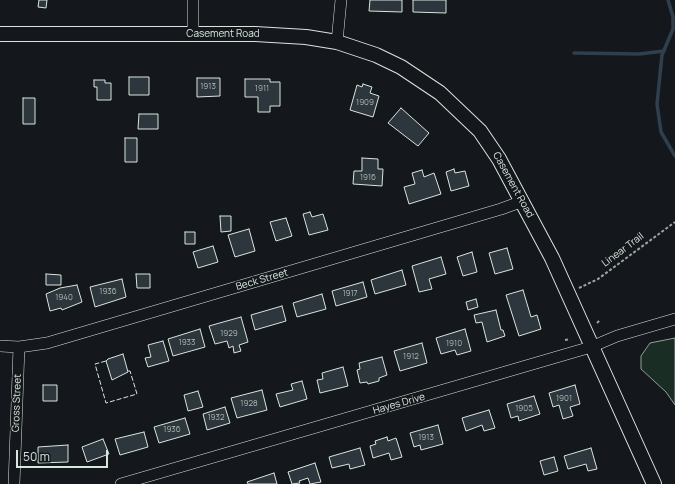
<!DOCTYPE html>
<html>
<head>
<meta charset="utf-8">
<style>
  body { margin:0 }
  #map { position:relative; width:675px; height:484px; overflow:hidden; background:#14181c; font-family:Manrope,sans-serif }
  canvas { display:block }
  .scale { position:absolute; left:16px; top:450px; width:92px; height:18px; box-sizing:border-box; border:2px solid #d8e6dc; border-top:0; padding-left:5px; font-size:12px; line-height:14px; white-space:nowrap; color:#d8e6dc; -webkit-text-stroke:3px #14181c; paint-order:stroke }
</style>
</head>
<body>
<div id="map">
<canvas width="675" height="484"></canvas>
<div class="scale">50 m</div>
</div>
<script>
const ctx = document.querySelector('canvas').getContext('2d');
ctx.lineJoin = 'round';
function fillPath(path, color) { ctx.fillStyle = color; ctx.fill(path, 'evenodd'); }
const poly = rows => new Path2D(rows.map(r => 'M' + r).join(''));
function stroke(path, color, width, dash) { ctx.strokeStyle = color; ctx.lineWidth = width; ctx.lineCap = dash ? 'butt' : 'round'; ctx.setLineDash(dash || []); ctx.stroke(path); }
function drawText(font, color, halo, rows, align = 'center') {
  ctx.font = font + ' Manrope,sans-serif'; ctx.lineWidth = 3; ctx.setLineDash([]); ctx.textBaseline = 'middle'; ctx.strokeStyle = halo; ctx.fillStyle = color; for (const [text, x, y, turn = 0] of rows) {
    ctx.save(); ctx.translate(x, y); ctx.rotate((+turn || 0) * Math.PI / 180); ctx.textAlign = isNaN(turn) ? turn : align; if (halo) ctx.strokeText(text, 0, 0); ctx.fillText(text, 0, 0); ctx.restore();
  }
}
const green = poly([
  [675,338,675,405,666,392,641,369,641,356,650,343,675,338]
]);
fillPath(green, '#1a2d24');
stroke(green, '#939e99', 1);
stroke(poly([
  [668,0,673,17,673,29,662,55,657,104,661,132,675,156],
  [574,53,639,54,664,51]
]), '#2f3f4d', 3.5);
const building = poly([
  [39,0,47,0,46,8,38,7,39,0],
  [370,0,402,0,402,12,369,11,370,0],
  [413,0,446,0,446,13,413,12,413,0],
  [129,77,149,77,149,95,129,95,129,77],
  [197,78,220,78,220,96,197,97,197,78],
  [245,79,270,79,270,82,280,82,280,106,270,106,270,112,258,112,258,97,245,97,245,79],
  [94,80,105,80,105,83,111,83,111,100,97,100,97,87,94,87,94,80],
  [363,84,372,87,370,93,379,96,373,117,350,110,357,85,362,87,363,84],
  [23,98,35,98,35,124,23,124,23,98],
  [401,108,429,133,418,146,388,123,401,108],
  [139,114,158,114,158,129,138,129,139,114],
  [125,138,137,138,137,162,125,162,125,138],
  [362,158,378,159,378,169,383,169,382,186,353,184,354,171,362,171,362,158],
  [454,169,455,173,465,171,469,186,451,191,446,172,454,169],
  [422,170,424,177,434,173,441,194,409,204,404,187,415,184,412,173,422,170],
  [310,212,312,217,323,214,328,230,309,235,303,214,310,212],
  [220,216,231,216,231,231,221,232,220,216],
  [286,218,292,236,276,241,270,222,286,218],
  [249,229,255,251,235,257,228,235,249,229],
  [185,232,195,232,195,244,185,244,185,232],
  [213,246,218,262,198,268,193,252,213,246],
  [507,248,513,269,495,274,489,253,507,248],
  [472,252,477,272,463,276,457,257,472,252],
  [441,257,446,274,429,279,432,289,419,292,412,266,441,257],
  [402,270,406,285,375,294,371,280,402,270],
  [46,274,61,275,61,285,46,285,46,274],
  [136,274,150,274,150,288,137,288,136,274],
  [122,279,126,297,95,307,90,287,122,279],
  [363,282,367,297,336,306,332,291,363,282],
  [77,285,82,302,62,310,61,308,50,311,46,294,60,288,77,285],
  [523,290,531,317,537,315,541,329,519,336,506,295,523,290],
  [322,294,326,309,297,317,293,303,322,294],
  [476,299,478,307,468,310,466,302,476,299],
  [282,306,286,321,255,330,251,315,282,306],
  [496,310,501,330,503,330,505,336,487,342,482,322,476,323,474,315,496,310],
  [241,317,248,342,239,345,241,351,234,353,233,346,229,348,227,341,215,344,209,326,241,317],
  [200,329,205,347,173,356,168,339,200,329],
  [465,329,471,351,457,355,455,350,441,354,436,338,465,329],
  [163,341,169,361,148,367,145,358,151,357,148,345,163,341],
  [422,343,427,363,400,371,394,351,422,343],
  [123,354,128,372,112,380,106,361,108,359,123,354],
  [382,357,387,375,379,378,379,381,368,384,367,382,360,383,357,370,360,369,359,363,382,357],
  [343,367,348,386,320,393,317,380,323,379,322,373,343,367],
  [302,381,307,399,280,407,276,394,293,390,291,384,302,381],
  [43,385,57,385,57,401,43,401,43,385],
  [575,385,580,404,570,407,573,416,563,419,559,405,553,407,549,393,575,385],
  [262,390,267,410,237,418,231,398,262,390],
  [198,391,203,407,188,411,184,395,198,391],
  [534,396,540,414,519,421,518,416,511,418,507,404,534,396],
  [225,407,230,423,207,430,203,414,225,407],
  [489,410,495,428,484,431,482,425,466,431,462,418,489,410],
  [185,418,190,434,159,443,154,427,185,418],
  [438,425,443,444,421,450,420,445,414,447,410,433,438,425],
  [144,432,148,447,120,455,115,439,144,432],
  [387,437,388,441,396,438,402,457,391,460,389,453,373,458,370,446,376,444,375,441,387,437],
  [103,439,109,454,87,462,82,447,103,439],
  [68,445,68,462,38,463,38,447,68,445],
  [360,448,365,465,350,469,349,464,332,468,329,457,360,448],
  [591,448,597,469,588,471,586,464,568,469,564,456,591,448],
  [554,457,558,471,544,475,540,461,554,457],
  [315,463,321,482,310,484,308,478,299,481,300,483,292,484,288,472,315,463],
  [274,473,277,484,248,484,247,482,274,473]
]);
fillPath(building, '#2c363c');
stroke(building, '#d8e6dc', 1);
const minor = poly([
  [193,34,193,0],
  [337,42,341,0],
  [0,346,19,347,47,343,501,209,523,201],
  [14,484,19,347],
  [121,484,591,347,617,336,675,319]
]);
const tertiary = poly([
  [0,34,255,34,306,37,337,42,376,55,401,67,440,93,480,131,499,159,552,258,654,484]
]);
stroke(minor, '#d8e6dc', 12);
stroke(tertiary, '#d8e6dc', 16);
stroke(poly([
  [579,288,598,279,675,222],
  [597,323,600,320],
  [565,340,570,339]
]), '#9da8a2', 2, [3, 2]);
stroke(minor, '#14181c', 11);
stroke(tertiary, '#14181c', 14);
stroke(poly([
  [106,361,95,364,106,403,137,394,130,371,128,371]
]), '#d8e6dc', 1, [5, 2]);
drawText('8px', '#adbab4', null, [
  ["1913",208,87],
  ["1911",262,89],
  ["1909",365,103],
  ["1916",368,178],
  ["1936",108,292],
  ["1917",350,294],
  ["1940",64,298],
  ["1929",229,334],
  ["1933",187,343],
  ["1910",454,344],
  ["1912",411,357],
  ["1901",564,399],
  ["1928",249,404],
  ["1905",524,409],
  ["1932",216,418],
  ["1936",172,430],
  ["1913",426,438]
]);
drawText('10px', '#d8e6dc', '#14181c', [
  ["Casement Road",223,34],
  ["Casement Road",513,185,61],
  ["Linear Trail",623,250,-37],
  ["Beck Street",262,280,-16],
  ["Gross Street",17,403,-88],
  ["Hayes Drive",399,404,-16]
]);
</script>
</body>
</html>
